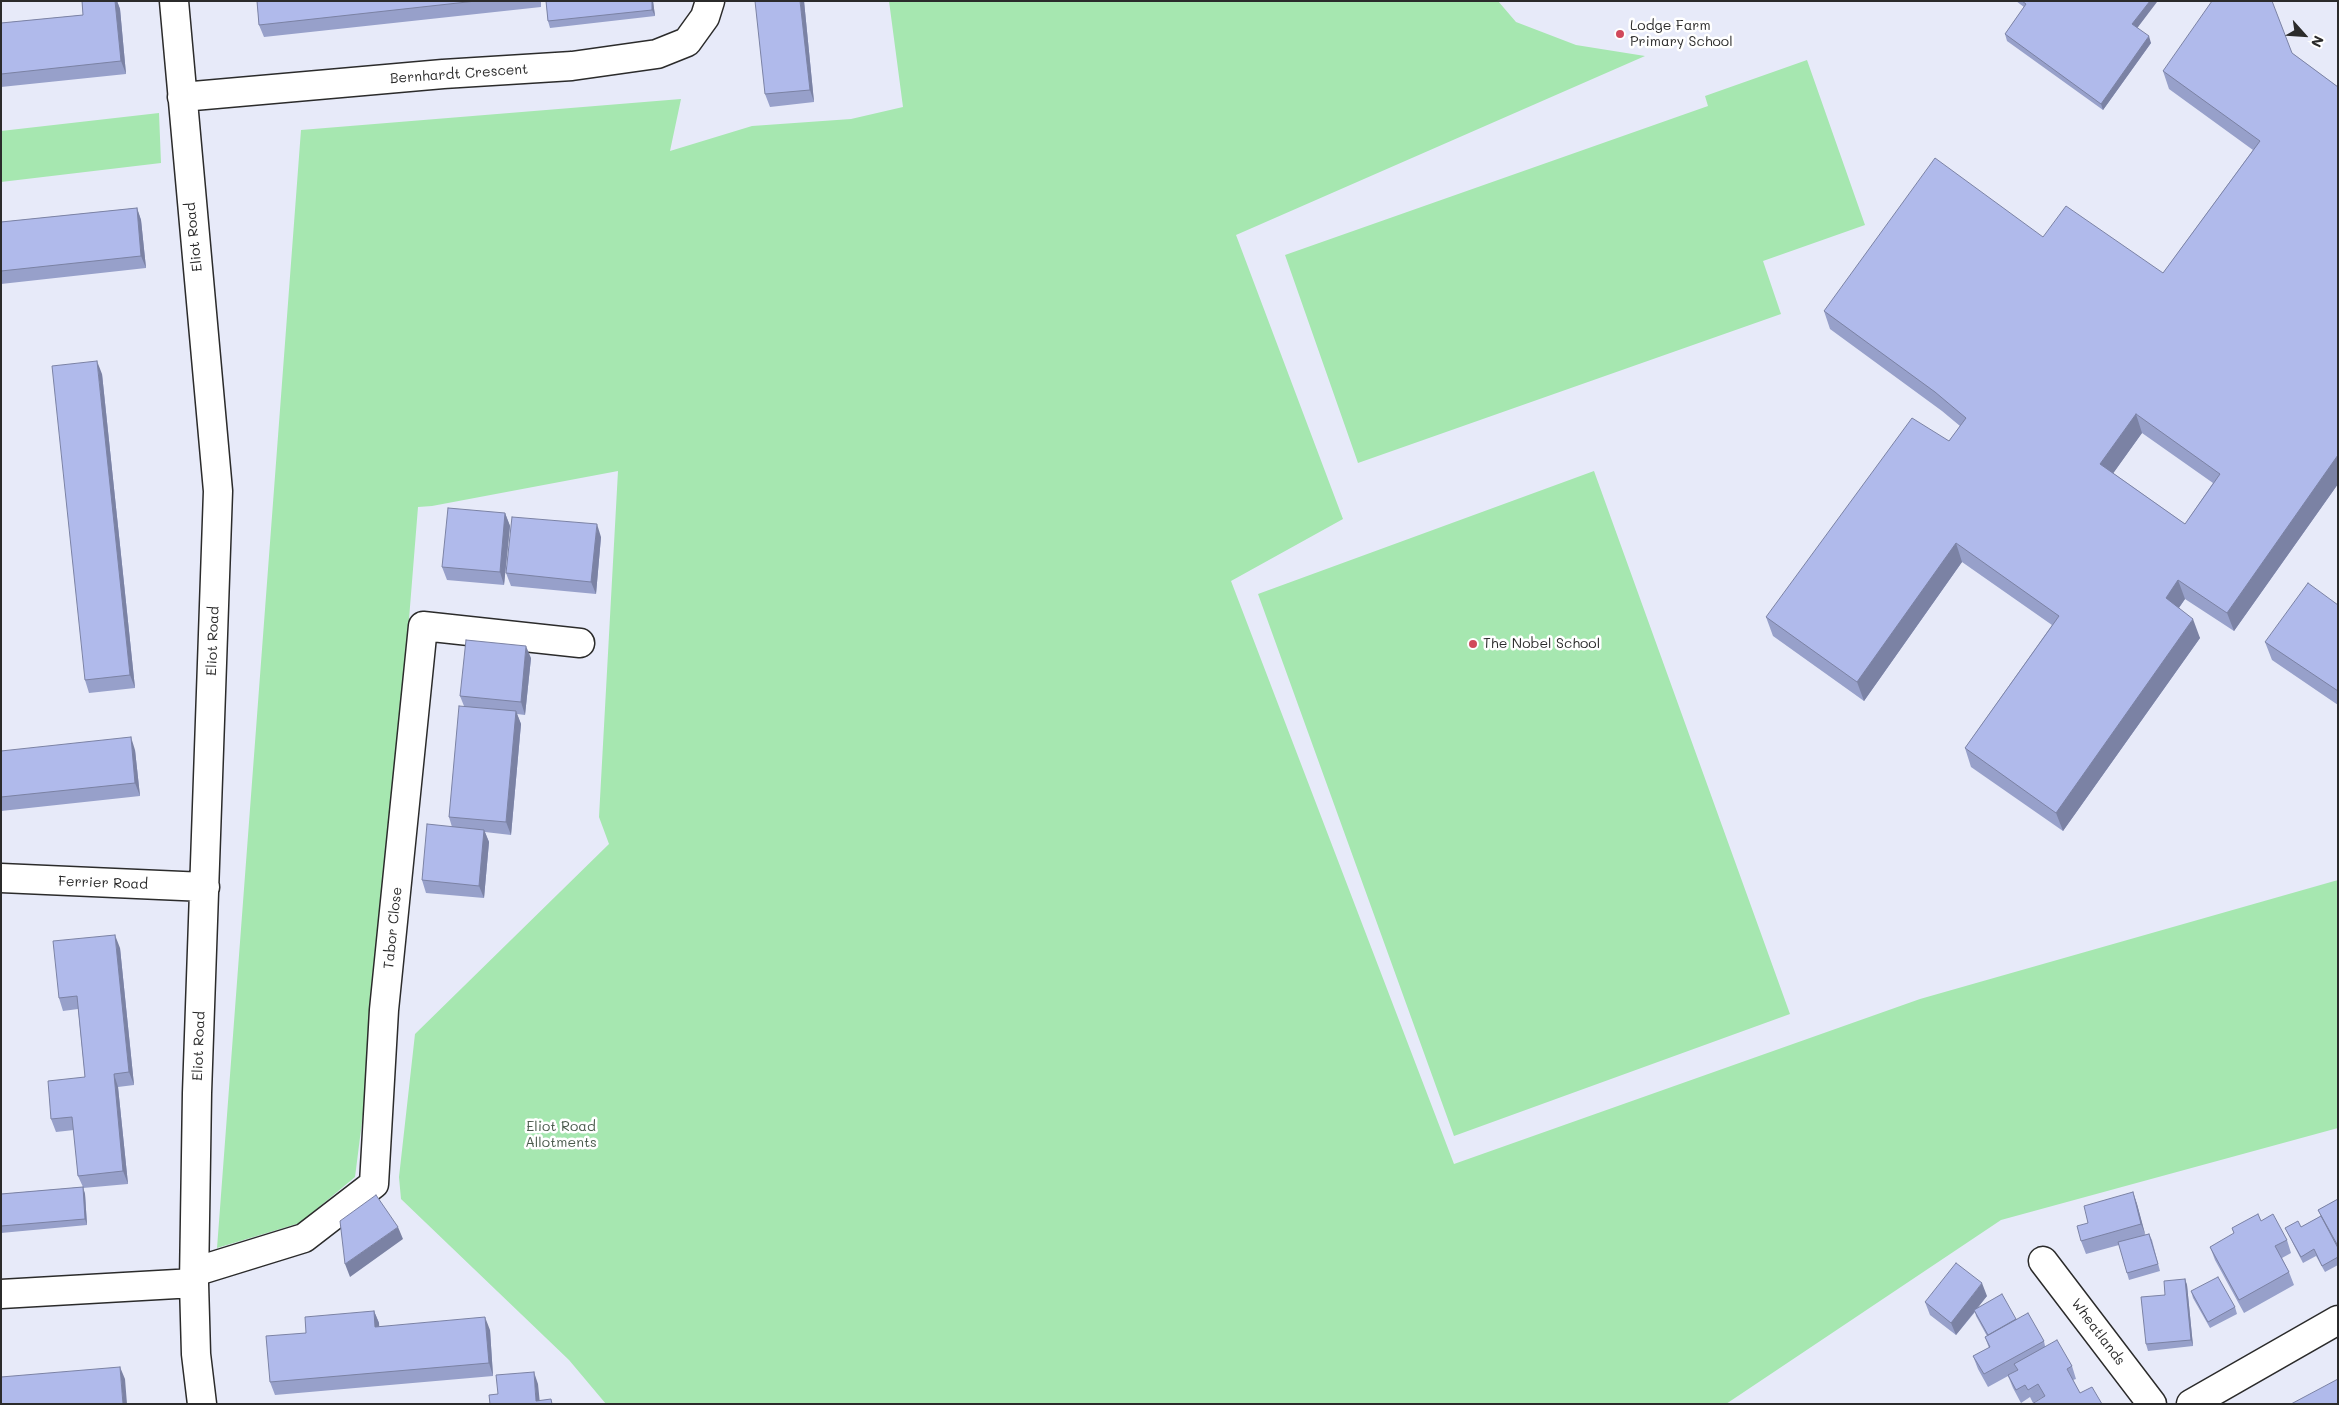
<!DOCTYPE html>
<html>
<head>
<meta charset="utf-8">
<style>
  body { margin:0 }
  #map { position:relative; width:2339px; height:1405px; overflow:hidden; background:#e7eaf9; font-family:Mali,sans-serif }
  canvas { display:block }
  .frame { position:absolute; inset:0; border:2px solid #2b2b2b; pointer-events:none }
  .north { position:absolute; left:2279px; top:10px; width:50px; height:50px; -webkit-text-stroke:4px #fff; paint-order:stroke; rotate:116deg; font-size:14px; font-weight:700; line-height:20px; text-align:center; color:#2b2b2b }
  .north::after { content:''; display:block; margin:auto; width:18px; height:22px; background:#2b2b2b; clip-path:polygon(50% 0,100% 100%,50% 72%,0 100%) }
</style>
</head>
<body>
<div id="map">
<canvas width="2339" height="1405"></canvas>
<div class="frame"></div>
<div class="north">N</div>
</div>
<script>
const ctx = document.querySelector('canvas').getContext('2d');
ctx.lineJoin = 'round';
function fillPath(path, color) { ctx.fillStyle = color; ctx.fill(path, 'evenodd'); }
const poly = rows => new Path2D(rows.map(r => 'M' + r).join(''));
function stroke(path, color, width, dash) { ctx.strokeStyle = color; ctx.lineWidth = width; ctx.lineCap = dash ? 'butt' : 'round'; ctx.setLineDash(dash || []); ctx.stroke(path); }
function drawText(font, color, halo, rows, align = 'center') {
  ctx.font = font + ' Mali,sans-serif'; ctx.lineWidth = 5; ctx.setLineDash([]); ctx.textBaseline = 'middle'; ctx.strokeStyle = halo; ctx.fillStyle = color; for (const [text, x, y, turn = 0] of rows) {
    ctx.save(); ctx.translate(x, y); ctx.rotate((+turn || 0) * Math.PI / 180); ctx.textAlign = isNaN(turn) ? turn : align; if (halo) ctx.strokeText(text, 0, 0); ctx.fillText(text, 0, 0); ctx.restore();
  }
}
fillPath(poly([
  [889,1,1498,1,1516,22,1576,45,1645,56,1236,235,1343,519,1231,581,1454,1164,1920,999,2338,880,2338,1128,2001,1220,1726,1404,606,1404,569,1360,401,1199,399,1177,415,1034,609,844,599,817,618,471,432,506,418,507,380,980,355,1177,300,1223,217,1248,301,130,681,99,670,151,752,126,851,119,903,107],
  [1807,60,1865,225,1763,261,1781,314,1358,463,1285,255,1708,106,1705,96],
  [159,113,161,163,1,182,1,131],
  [1594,471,1790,1014,1454,1136,1258,594]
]), '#a6e7b0');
const minor = poly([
  [174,1,218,491,197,1093,194,1283,196,1354,202,1404],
  [182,97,443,74,572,66,657,54,687,42,705,17,710,1],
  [1,878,205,887],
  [2043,1261,2152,1404],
  [194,1272,304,1238,374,1184,384,1010,423,626,580,643],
  [1,1294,194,1283],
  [2191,1404,2338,1320]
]);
stroke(minor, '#2b2b2b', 31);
stroke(minor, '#fff', 28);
fillPath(poly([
  [82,1,117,1,120,9,126,74,1,87,1,23,83,15],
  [257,1,541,1,541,7,264,37,259,25],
  [546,1,653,1,655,16,550,28,548,21],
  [804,1,814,102,770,107,765,94],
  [2016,1,2156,1,2137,28,2151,43,2103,110,2007,41,2005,34,2024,7],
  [2292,53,2338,87,2338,484,2234,631,2185,599,2179,608,2200,638,2063,831,1971,767,1965,748,2052,625,1962,562,1864,701,1773,636,1766,617,1949,441,1960,426,1942,411,1830,329,1824,311,2043,237,2163,273,2253,150,2169,89,2163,71],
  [2142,433,2213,483,2185,524,2113,473],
  [137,208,141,220,146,268,1,284,1,222],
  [102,374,135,688,89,693,85,680],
  [505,513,510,526,504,585,447,580,442,567],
  [601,537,596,594,511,586,506,573],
  [2338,605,2338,705,2272,660,2265,642],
  [531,658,525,715,517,714,521,724,511,835,485,832,489,842,484,898,426,893,422,880,452,827,449,817,464,706,460,696],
  [135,750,140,796,1,811,1,751],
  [120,948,134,1085,118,1087,128,1184,83,1188,85,1194,87,1225,1,1233,1,1194,83,1187,78,1176,74,1130,56,1132,51,1119,85,1077,78,1009,63,1011,59,998],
  [2133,1192,2137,1204,2145,1235,2149,1234,2152,1240,2160,1271,2129,1280,2119,1245,2086,1254,2081,1241,2088,1223],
  [2338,1199,2338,1265,2325,1272,2316,1256,2303,1263,2288,1234,2285,1228,2301,1227,2321,1216,2318,1210],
  [2261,1221,2287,1240,2291,1253,2282,1258,2289,1272,2294,1285,2244,1313,2215,1260,2210,1247,2234,1234,2232,1228],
  [2185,1279,2187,1285,2193,1346,2148,1351,2146,1344,2165,1295],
  [2191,1291,2235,1307,2237,1314,2210,1328,2193,1298],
  [1987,1296,1977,1308,2016,1319,2044,1341,2045,1346,2072,1366,2076,1379,2073,1380,2080,1393,2102,1404,2043,1397,2033,1403,2030,1397,2021,1403,2013,1388,2008,1376,1988,1387,1978,1369,1973,1356,1989,1348,1985,1337,1987,1336,1976,1316,1975,1312,1956,1335,1930,1315,1925,1302],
  [374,1311,379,1323,379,1326,490,1330,493,1376,275,1395,270,1382,306,1333]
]), '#97a0ca');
fillPath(poly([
  [115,1,117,1,120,9,126,74,121,61],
  [652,1,653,1,655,16,652,10],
  [800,1,804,1,814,102,810,90],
  [2150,1,2157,2,2135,31,2132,24],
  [2149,36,2151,43,2103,110,2101,104],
  [137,208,141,220,146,268,141,256],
  [97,361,102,374,135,688,130,675],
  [2136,414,2142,433,2107,482,2100,464],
  [2338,455,2338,484,2234,631,2227,613],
  [505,513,510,526,504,585,500,572],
  [597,524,601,537,596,594,591,582],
  [1956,543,1962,562,1864,701,1857,682],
  [2178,580,2185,599,2173,616,2166,598],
  [2193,619,2200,638,2063,831,2056,813],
  [526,646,531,658,525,715,521,702],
  [516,711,521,724,511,835,506,822],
  [131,737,135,750,140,796,135,783],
  [484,830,489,842,484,898,479,886],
  [115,935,120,948,134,1085,129,1072],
  [114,1074,118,1087,128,1184,123,1171],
  [83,1187,85,1194,87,1225,85,1219],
  [2133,1192,2137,1204,2146,1237,2141,1224],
  [398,1227,403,1239,350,1277,345,1264],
  [2185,1279,2187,1285,2193,1346,2191,1340],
  [1982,1283,1987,1296,1956,1335,1951,1323],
  [374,1311,379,1323,380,1339,375,1327],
  [485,1317,490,1330,493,1376,489,1363],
  [120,1367,125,1379,127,1404,123,1404],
  [534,1372,538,1384,540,1404,536,1401]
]), '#7b82a4');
const building = poly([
  [82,1,115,1,121,61,1,74,1,23,83,15,82,1],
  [257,1,476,1,259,25,257,1],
  [546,1,652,1,652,10,548,21,546,1],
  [755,1,800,1,810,90,765,94,755,1],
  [2022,1,2150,1,2132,24,2149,36,2101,104,2005,34,2026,4,2022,1],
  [2212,1,2272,1,2292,53,2338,87,2338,455,2227,613,2178,580,2166,598,2193,619,2056,813,1965,748,2059,616,1956,543,1857,682,1766,617,1912,418,1949,441,1966,418,1935,392,1824,311,1935,158,2043,237,2066,206,2163,273,2260,141,2163,71,2212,1],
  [2136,414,2220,474,2185,524,2100,464,2136,414],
  [137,208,141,256,1,271,1,222,137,208],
  [97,361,130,675,85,680,52,366,97,361],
  [448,508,505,513,500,572,442,567,448,508],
  [512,517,597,524,591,582,506,573,512,517],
  [2308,583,2338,605,2338,691,2265,642,2308,583],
  [466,640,526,646,521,702,460,696,466,640],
  [459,706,516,711,506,822,449,817,459,706],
  [131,737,135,783,1,797,1,751,131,737],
  [427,824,484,830,479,886,422,880,427,824],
  [115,935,129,1072,114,1074,123,1171,78,1176,72,1117,51,1119,48,1081,85,1077,77,996,59,998,53,941,115,935],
  [83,1187,85,1219,1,1226,1,1194,83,1187],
  [2133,1192,2141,1224,2081,1241,2077,1226,2088,1223,2084,1206,2133,1192],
  [376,1195,398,1227,345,1264,340,1221,376,1195],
  [2338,1199,2338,1246,2318,1210,2338,1199],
  [2258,1214,2261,1221,2273,1214,2287,1240,2275,1246,2289,1272,2239,1300,2210,1247,2234,1233,2232,1228,2258,1214],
  [2321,1216,2338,1248,2338,1257,2322,1266,2314,1249,2301,1257,2285,1228,2298,1221,2301,1227,2321,1216],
  [2149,1234,2158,1264,2127,1273,2118,1242,2149,1234],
  [1956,1263,1982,1283,1951,1323,1925,1302,1956,1263],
  [2218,1277,2235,1307,2208,1322,2191,1291,2218,1277],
  [2185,1279,2191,1340,2146,1344,2141,1297,2165,1295,2164,1281,2185,1279],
  [2002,1294,2016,1319,1988,1335,1974,1310,2002,1294],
  [374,1311,375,1327,485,1317,489,1363,270,1382,266,1336,306,1333,305,1317,374,1311],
  [2028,1313,2044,1341,1984,1374,1973,1356,1990,1347,1985,1337,2028,1313],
  [2057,1340,2072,1366,2067,1369,2080,1393,2092,1387,2102,1404,2032,1404,2045,1396,2038,1384,2028,1390,2025,1385,2016,1390,2008,1375,2018,1370,2014,1364,2057,1340],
  [120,1367,123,1404,1,1404,1,1377,120,1367],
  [534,1372,536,1401,551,1399,552,1404,490,1404,489,1395,498,1394,496,1375,534,1372],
  [2338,1379,2338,1404,2291,1404,2338,1379]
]);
fillPath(building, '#b0baeb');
stroke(building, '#7b82a4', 1);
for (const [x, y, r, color] of [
  [1620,34,5,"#d1495b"],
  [1473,644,5,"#d1495b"]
]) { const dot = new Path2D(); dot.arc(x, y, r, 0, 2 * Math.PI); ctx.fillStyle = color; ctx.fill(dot); stroke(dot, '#fff', 2); }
drawText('14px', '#2b2b2b', '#fff', [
  ["Lodge Farm",1630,26],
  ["Primary School",1630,42],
  ["The Nobel School",1483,644]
], 'left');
drawText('14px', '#2b2b2b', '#fff', [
  ["Bernhardt Crescent",459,74,-4],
  ["Eliot Road",194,237,-96],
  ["Eliot Road",213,641,-88],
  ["Ferrier Road",103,883,2],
  ["Tabor Close",393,928,-84],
  ["Eliot Road",199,1046,-88],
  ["Wheatlands",2098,1332,53]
]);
drawText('14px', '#4a5a4c', '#fff', [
  ["Eliot Road",561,1127],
  ["Allotments",561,1143]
]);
</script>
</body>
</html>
